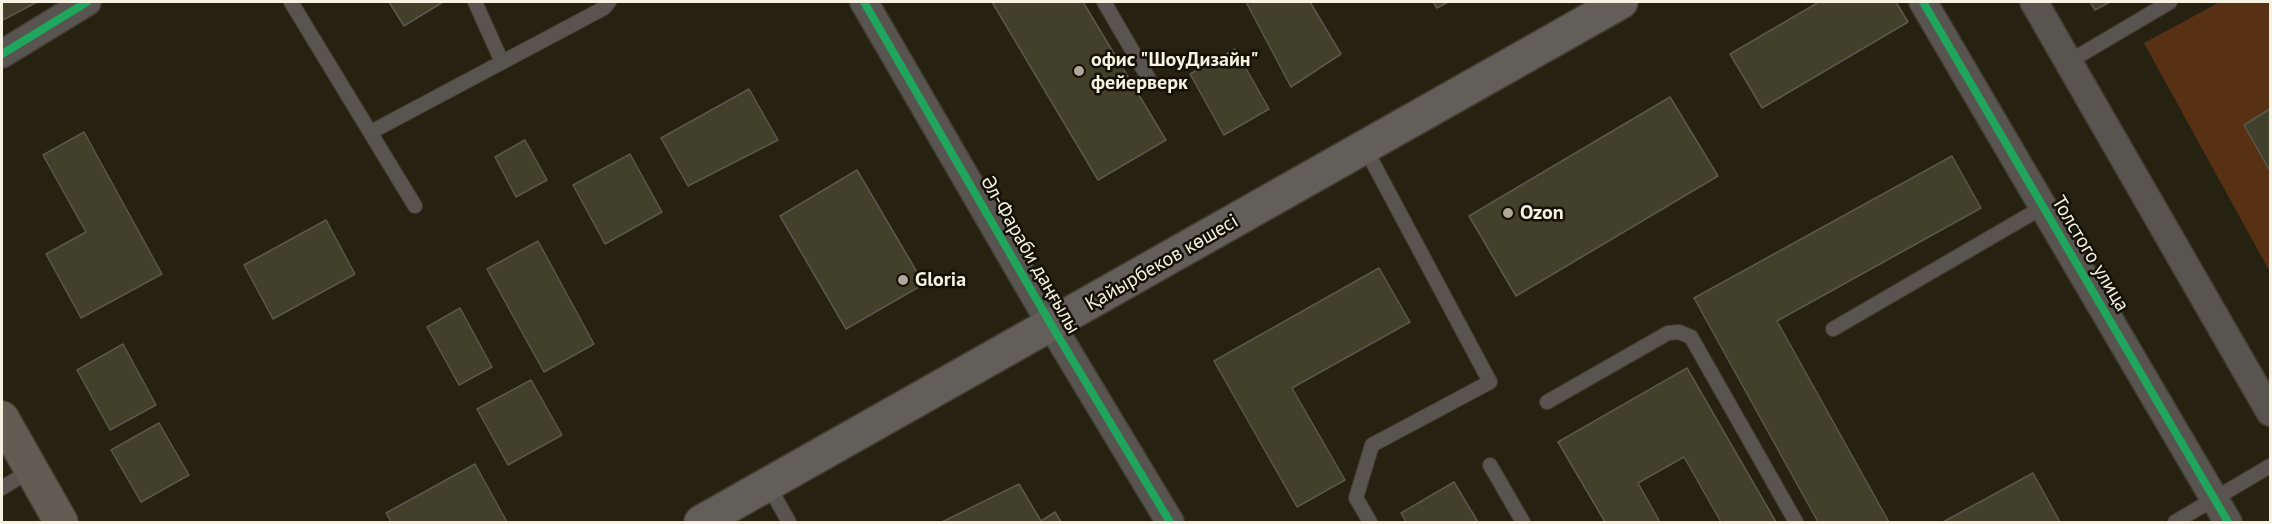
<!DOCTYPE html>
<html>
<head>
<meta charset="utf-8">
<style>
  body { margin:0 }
  #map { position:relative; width:2272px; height:524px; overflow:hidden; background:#262212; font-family:"PT Sans",sans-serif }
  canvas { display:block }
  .frame { position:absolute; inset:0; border:3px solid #f5f2e1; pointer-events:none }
</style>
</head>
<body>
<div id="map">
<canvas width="2272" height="524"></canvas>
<div class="frame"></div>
</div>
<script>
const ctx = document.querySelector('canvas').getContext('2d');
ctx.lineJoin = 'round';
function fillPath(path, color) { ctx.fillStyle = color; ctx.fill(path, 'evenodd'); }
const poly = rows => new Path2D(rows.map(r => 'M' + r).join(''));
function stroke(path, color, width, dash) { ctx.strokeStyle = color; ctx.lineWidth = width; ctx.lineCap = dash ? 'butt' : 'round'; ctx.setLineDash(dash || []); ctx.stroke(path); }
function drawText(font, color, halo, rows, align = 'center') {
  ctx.font = font + ' "PT Sans",sans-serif'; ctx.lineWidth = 5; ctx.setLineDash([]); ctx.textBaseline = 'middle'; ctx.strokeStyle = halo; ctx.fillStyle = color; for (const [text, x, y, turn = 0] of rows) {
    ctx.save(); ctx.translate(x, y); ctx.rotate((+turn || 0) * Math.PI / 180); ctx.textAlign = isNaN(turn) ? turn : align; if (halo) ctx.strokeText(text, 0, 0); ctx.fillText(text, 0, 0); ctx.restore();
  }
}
fillPath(poly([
  [2220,2,2270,2,2270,272,2144,43]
]), '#583115');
const building = poly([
  [2,2,37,2,3,20,2,2],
  [389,2,443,2,404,26,389,2],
  [992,2,1083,2,1166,140,1098,180,992,2],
  [1246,2,1310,2,1341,54,1291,87,1246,2],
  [1433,2,1448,2,1437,8,1433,2],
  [1819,2,1896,2,1908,22,1762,108,1730,54,1819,2],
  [2090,2,2110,2,2095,10,2090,2],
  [1235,49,1269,109,1224,135,1190,74,1235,49],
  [749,89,778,140,688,186,661,138,749,89],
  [1670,97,1718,176,1516,296,1469,216,1670,97],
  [2270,109,2270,171,2244,125,2270,109],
  [84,132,162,274,81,318,46,254,86,232,43,155,84,132],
  [525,140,547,180,516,197,495,157,525,140],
  [630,154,662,212,605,244,573,185,630,154],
  [1952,156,1981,208,1777,321,1889,522,1818,522,1694,298,1952,156],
  [857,170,924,284,846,329,780,216,857,170],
  [326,220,355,274,273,319,244,265,326,220],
  [538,241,594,344,544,372,487,269,538,241],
  [1379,268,1410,322,1292,388,1345,480,1297,507,1214,361,1379,268],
  [460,308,492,367,459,385,427,327,460,308],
  [123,344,156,405,110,430,77,370,123,344],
  [1687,368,1776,522,1721,522,1684,457,1638,483,1660,522,1605,522,1558,442,1687,368],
  [531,380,562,435,508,465,477,409,531,380],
  [159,423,189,475,141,502,111,450,159,423],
  [475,464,507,522,391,522,386,513,475,464],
  [2033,473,2060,522,1943,522,2033,473],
  [1454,482,1478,522,1406,522,1401,513,1454,482],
  [1019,484,1041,521,1055,512,1061,522,942,522,1019,484]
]);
fillPath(building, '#40402b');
stroke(building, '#59584b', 1.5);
const lane = poly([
  [291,2,415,206],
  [475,2,502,62],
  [1104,2,1149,79],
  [2070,61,2170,2],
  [371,132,604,8,609,2],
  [1365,148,1490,382,1372,445,1356,498,1370,522],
  [1833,329,2043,207],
  [1547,402,1668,333,1679,332,1691,337,1796,522],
  [1490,465,1523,522],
  [768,485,789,522],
  [2,488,31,470],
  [2175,522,2270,466]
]);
const street = poly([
  [864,2,1052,326,1170,522],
  [1923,2,2228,522],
  [2034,2,2270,412],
  [2,54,87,2]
]);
const secondary = poly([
  [701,522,1621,2]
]);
const primary = poly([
  [2,418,61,522]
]);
stroke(lane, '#413e31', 16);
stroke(street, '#413e31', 30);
stroke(secondary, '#413e31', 36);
stroke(primary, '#413e31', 36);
stroke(lane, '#58544f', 14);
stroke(street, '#58544f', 27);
stroke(secondary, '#625e59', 33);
stroke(primary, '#615d53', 33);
stroke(poly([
  [864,2,1052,326,1170,522],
  [1923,2,2228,522],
  [2,54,87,2]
]), '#20a55d', 8);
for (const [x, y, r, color] of [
  [1079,71,6,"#ada999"],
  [1508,213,6,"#ada999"],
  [903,280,6,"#ada999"]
]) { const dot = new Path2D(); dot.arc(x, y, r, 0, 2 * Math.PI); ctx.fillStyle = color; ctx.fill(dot); stroke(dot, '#131105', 2); }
drawText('bold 20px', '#f5f2e1', '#131105', [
  ["офис \"ШоуДизайн\"",1091,60],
  ["фейерверк",1091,83],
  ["Ozon",1520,213],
  ["Gloria",915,280]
], 'left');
drawText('20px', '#f5f2e1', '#131105', [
  ["Толстого улица",2090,254,59],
  ["Әл-Фараби даңғылы",1030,255,60],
  ["Қайырбеков көшесі",1162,263,-30]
]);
</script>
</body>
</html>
